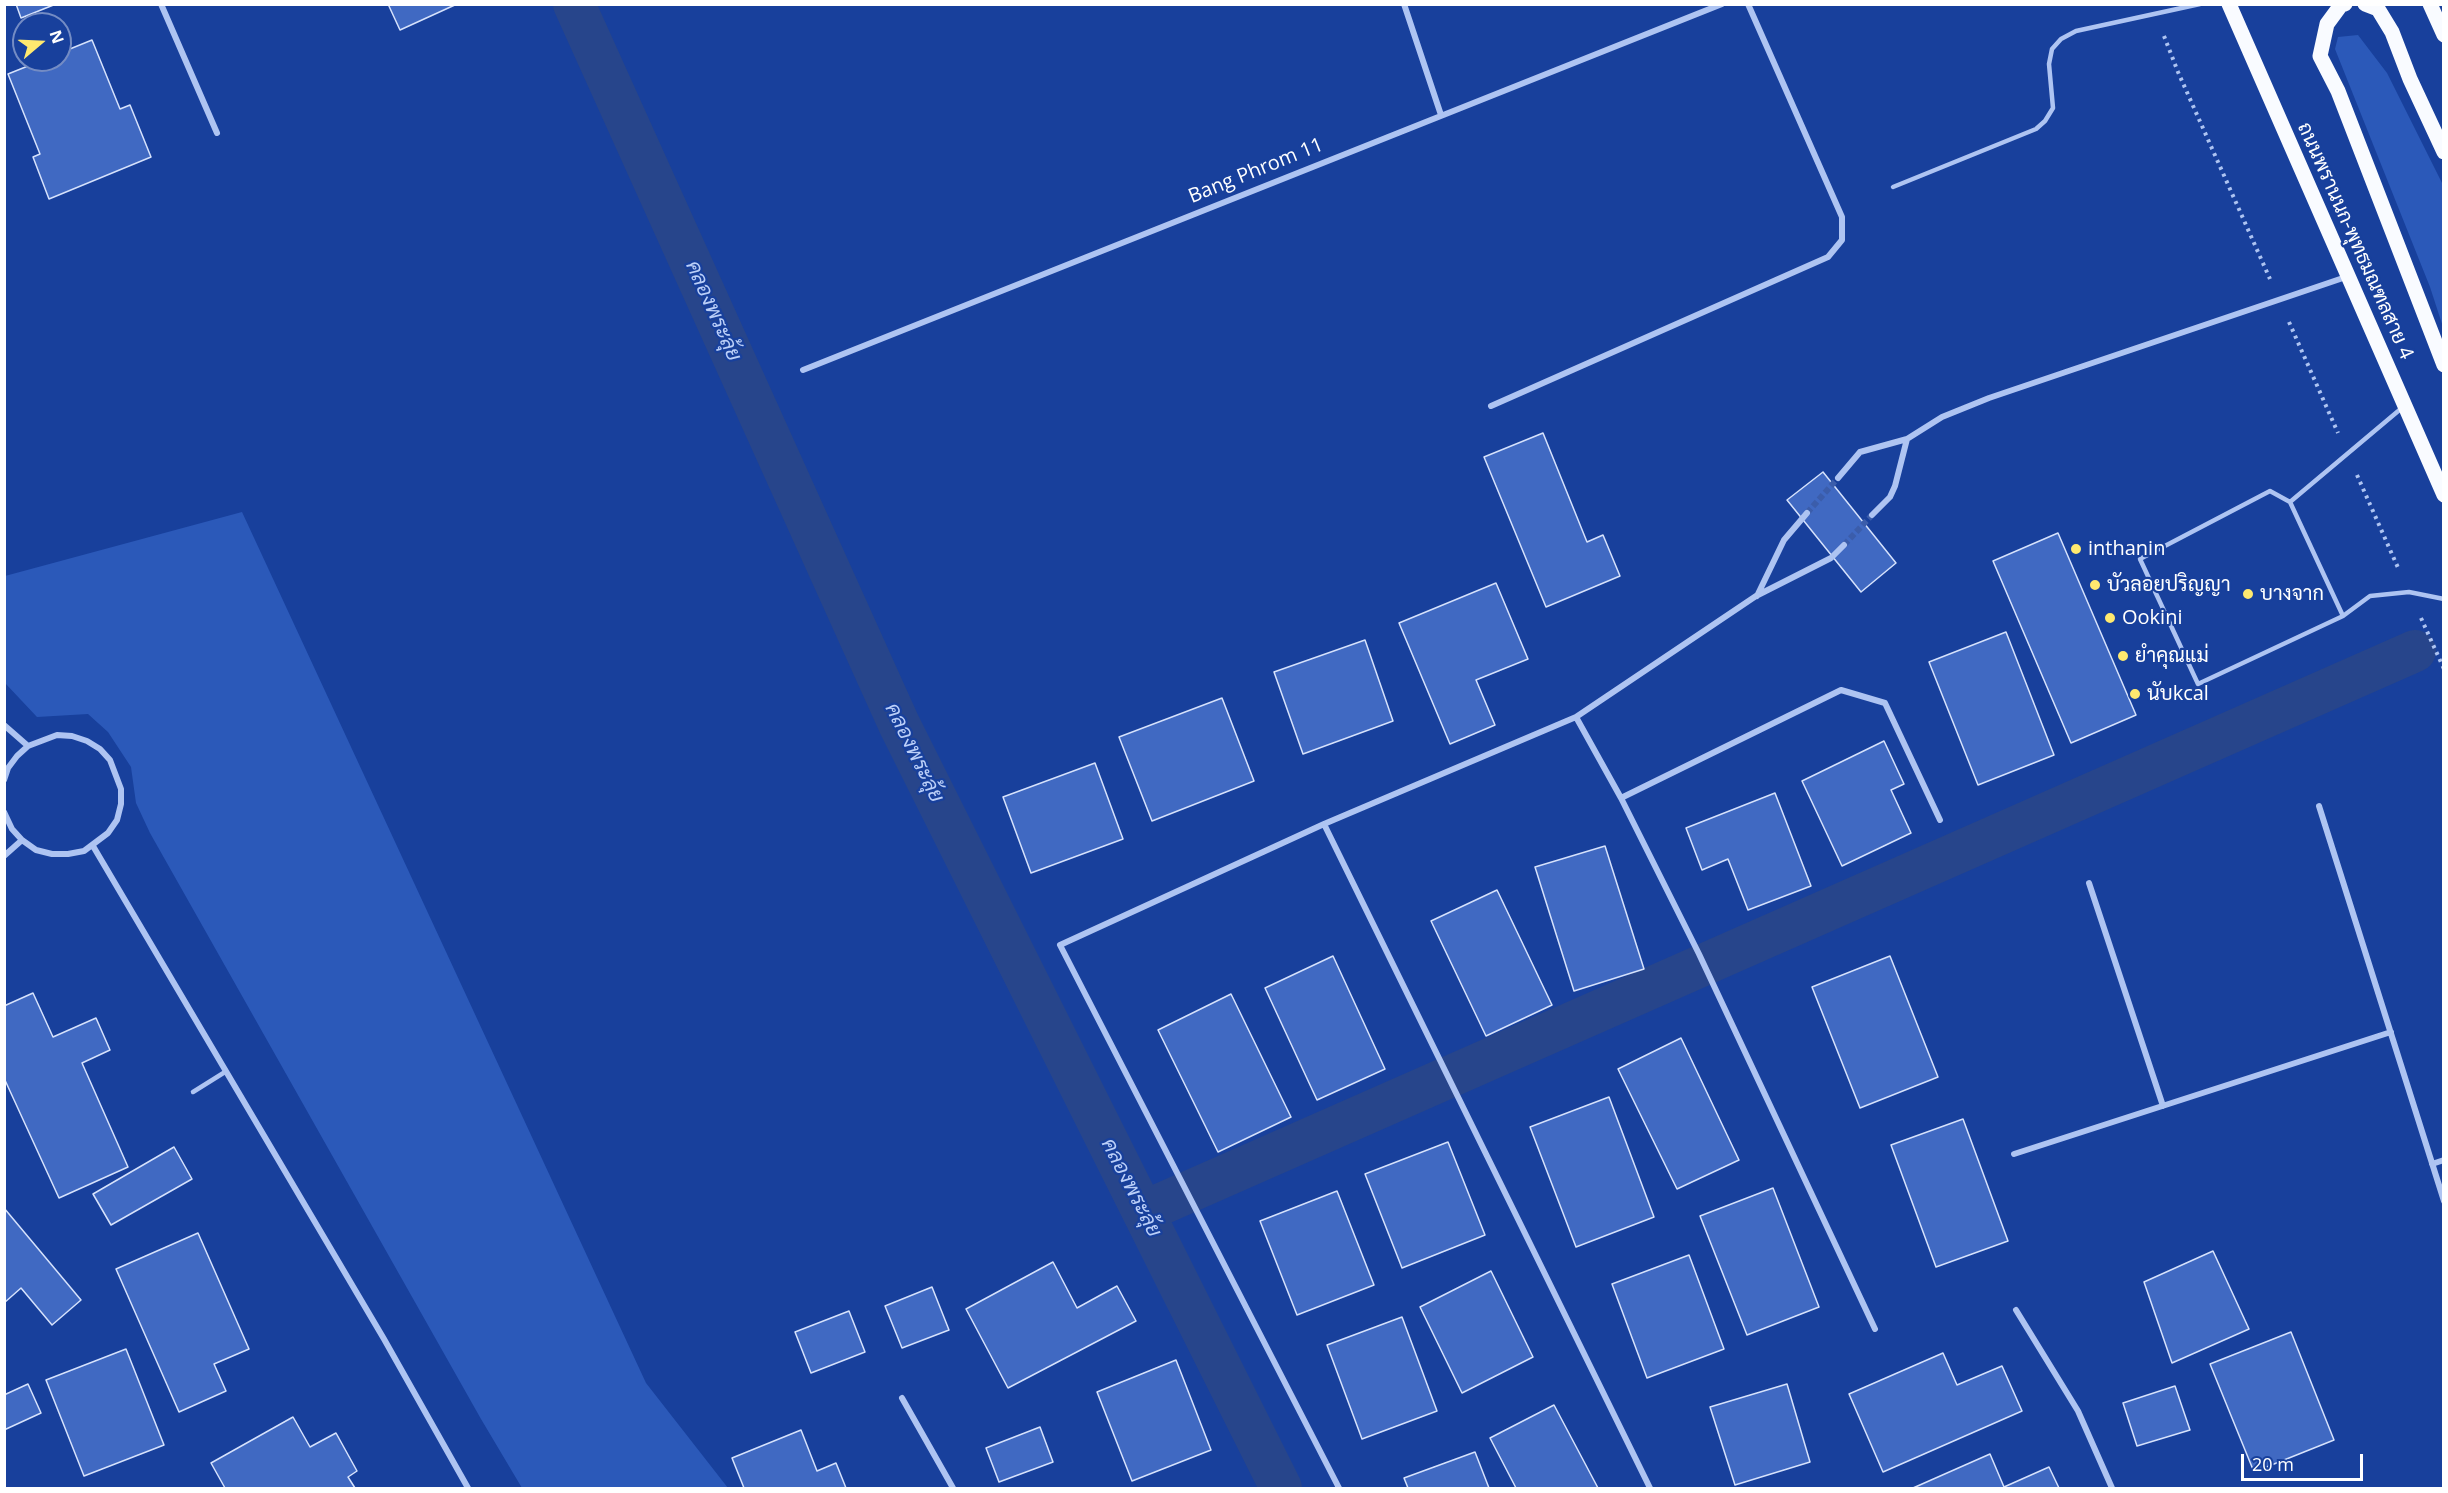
<!DOCTYPE html>
<html>
<head>
<meta charset="utf-8">
<style>
  body { margin:0 }
  #map { position:relative; width:2448px; height:1493px; overflow:hidden; background:#18409c; font-family:"Open Sans",sans-serif }
  canvas { display:block }
  .frame { position:absolute; inset:0; border:6px solid #fff; pointer-events:none }
  .north { position:absolute; left:12px; top:12px; width:60px; height:60px; box-sizing:border-box; background:#18409c; border:2px solid #748cc4; border-radius:50%; rotate:71deg; font-size:16px; font-weight:700; line-height:24px; text-align:center; color:#fff }
  .north::after { content:''; display:block; margin:auto; width:21px; height:27px; background:#ffe96f; clip-path:polygon(50% 0,100% 100%,50% 72%,0 100%) }
  .scale { position:absolute; left:2241px; top:1454px; width:122px; height:27px; box-sizing:border-box; border:3px solid #fff; border-top:0; padding-left:8px; font-size:18px; line-height:21px; white-space:nowrap; color:#fff; -webkit-text-stroke:4px #18409c; paint-order:stroke }
</style>
</head>
<body>
<div id="map">
<canvas width="2448" height="1493"></canvas>
<div class="frame"></div>
<div class="north">N</div>
<div class="scale">20 m</div>
</div>
<script>
const ctx = document.querySelector('canvas').getContext('2d');
ctx.lineJoin = 'round';
function fillPath(path, color) { ctx.fillStyle = color; ctx.fill(path, 'evenodd'); }
const poly = rows => new Path2D(rows.map(r => 'M' + r).join(''));
function stroke(path, color, width, dash) { ctx.strokeStyle = color; ctx.lineWidth = width; ctx.lineCap = dash ? 'butt' : 'round'; ctx.setLineDash(dash || []); ctx.stroke(path); }
function drawText(font, color, halo, rows, align = 'center') {
  ctx.font = font + ' "Open Sans",Sarabun,sans-serif'; ctx.lineWidth = 4.5; ctx.setLineDash([]); ctx.textBaseline = 'middle'; ctx.strokeStyle = halo; ctx.fillStyle = color; for (const [text, x, y, turn = 0] of rows) {
    ctx.save(); ctx.translate(x, y); ctx.rotate((+turn || 0) * Math.PI / 180); ctx.textAlign = isNaN(turn) ? turn : align; if (halo) ctx.strokeText(text, 0, 0); ctx.fillText(text, 0, 0); ctx.restore();
  }
}
fillPath(poly([
  [2358,35,2387,73,2443,185,2443,327,2430,287,2335,49,2338,37],
  [242,512,646,1383,728,1488,522,1488,481,1419,150,833,136,803,131,767,108,732,88,714,37,717,5,683,5,576]
]), '#2b59b9');
stroke(poly([
  [574,4,899,724,1281,1488],
  [1143,1212,2415,651]
]), '#27458b', 42);
const building = poly([
  [16,4,56,4,21,18,16,4],
  [388,4,457,4,400,30,388,4],
  [92,40,120,109,130,105,151,157,49,199,33,157,40,154,8,74,43,60,60,60,60,53,92,40],
  [1543,433,1587,542,1603,535,1620,576,1546,607,1484,457,1543,433],
  [1823,472,1896,563,1861,592,1787,500,1823,472],
  [2058,533,2136,715,2071,743,1993,561,2058,533],
  [1496,583,1528,659,1476,680,1495,725,1450,744,1399,623,1496,583],
  [2006,632,2054,755,1978,785,1929,662,2006,632],
  [1365,640,1393,721,1303,754,1274,672,1365,640],
  [1222,698,1254,781,1152,821,1119,737,1222,698],
  [1884,741,1904,784,1891,790,1911,833,1842,866,1802,781,1884,741],
  [1095,763,1123,839,1031,873,1003,797,1095,763],
  [1775,793,1811,886,1748,910,1728,859,1702,870,1686,828,1775,793],
  [1605,846,1644,969,1574,991,1535,867,1605,846],
  [1497,890,1552,1005,1486,1036,1431,921,1497,890],
  [1333,956,1385,1069,1317,1100,1265,988,1333,956],
  [1890,956,1938,1077,1860,1108,1812,987,1890,956],
  [33,993,53,1037,96,1018,110,1050,82,1063,128,1167,59,1198,4,1078,4,1006,33,993],
  [1231,994,1291,1117,1218,1152,1158,1030,1231,994],
  [1681,1038,1739,1160,1677,1189,1618,1069,1681,1038],
  [1609,1097,1654,1217,1576,1247,1530,1127,1609,1097],
  [1963,1119,2008,1241,1936,1267,1891,1145,1963,1119],
  [1448,1142,1485,1235,1402,1268,1365,1174,1448,1142],
  [174,1147,192,1179,111,1225,93,1194,174,1147],
  [1773,1188,1819,1307,1747,1335,1700,1216,1773,1188],
  [1337,1191,1374,1285,1297,1315,1260,1221,1337,1191],
  [4,1208,81,1300,52,1325,21,1288,4,1303,4,1208],
  [198,1233,249,1349,214,1364,226,1391,179,1412,116,1269,198,1233],
  [2213,1251,2249,1329,2172,1363,2144,1282,2213,1251],
  [1689,1255,1724,1349,1647,1378,1612,1284,1689,1255],
  [1053,1262,1077,1308,1117,1286,1136,1321,1008,1388,966,1309,1053,1262],
  [1491,1271,1533,1357,1462,1393,1420,1307,1491,1271],
  [932,1287,949,1330,902,1348,885,1306,932,1287],
  [849,1311,865,1352,811,1373,795,1332,849,1311],
  [1402,1317,1437,1411,1362,1439,1327,1345,1402,1317],
  [2291,1332,2334,1440,2254,1472,2210,1364,2291,1332],
  [126,1349,164,1445,84,1476,46,1380,126,1349],
  [1943,1353,1957,1385,2002,1366,2022,1411,1883,1472,1849,1394,1943,1353],
  [1176,1360,1211,1450,1132,1481,1097,1392,1176,1360],
  [28,1384,41,1413,4,1430,4,1395,28,1384],
  [1787,1384,1810,1462,1735,1485,1710,1407,1787,1384],
  [2175,1386,2190,1430,2137,1446,2123,1403,2175,1386],
  [1554,1405,1598,1488,1516,1488,1490,1438,1554,1405],
  [293,1417,310,1447,336,1433,357,1471,348,1477,355,1488,225,1488,211,1463,293,1417],
  [1040,1427,1053,1462,999,1482,986,1448,1040,1427],
  [801,1430,817,1471,836,1463,846,1488,744,1488,732,1458,801,1430],
  [1475,1452,1489,1488,1408,1488,1404,1478,1475,1452],
  [1990,1454,2004,1487,2049,1467,2059,1488,1913,1488,1990,1454]
]);
fillPath(building, '#4069c2');
stroke(building, '#d6e2fc', 1.5);
stroke(poly([
  [1807,513,1838,478],
  [1844,545,1872,515]
]), '#3b5dab', 6, [6, 3]);
stroke(poly([
  [2164,36,2178,72,2270,279],
  [2289,322,2338,433],
  [2357,475,2399,570],
  [2421,618,2444,669]
]), '#aec4f2', 4, [3, 4.5]);
stroke(poly([
  [1893,187,2036,129,2045,121,2053,108,2049,64,2052,49,2061,39,2076,31,2200,4],
  [2403,407,2290,502,2270,491,2140,559,2198,684,2343,616,2370,596,2409,592,2444,599],
  [2290,502,2343,616],
  [193,1092,225,1072]
]), '#aec4f2', 4.5);
stroke(poly([
  [161,4,217,133],
  [1404,4,1441,115],
  [803,370,1722,4],
  [1491,406,1828,257,1842,240,1842,217,1748,4],
  [1838,478,1860,452,1907,439,1942,417,1989,398,2346,277],
  [1872,515,1890,497,1895,486,1907,439],
  [1757,596,1784,540,1807,513],
  [1576,717,1621,798,1699,954,1875,1329],
  [4,725,28,746],
  [4,780,8,768,17,756,28,746,57,735,72,736,87,741,100,749,110,760,121,789,121,804,117,820,108,833,84,851,68,854,52,854,36,850,22,840,12,829,4,812],
  [1621,798,1841,690,1885,703,1940,820],
  [2319,806,2444,1201],
  [1324,824,1650,1488],
  [93,846,384,1339,468,1488],
  [4,856,22,840],
  [2089,883,2163,1106],
  [2014,1154,2391,1032],
  [2432,1164,2444,1160],
  [2016,1310,2078,1411,2112,1488],
  [902,1398,953,1488],
  [1339,1488,1060,945,1324,824,1576,717,1756,596,1831,558,1844,545]
]), '#aec4f2', 6);
stroke(poly([
  [2229,4,2444,495],
  [2345,4,2341,5,2327,24,2320,56,2338,91,2444,365],
  [2365,4,2378,9,2392,32,2410,79,2444,152],
  [2430,4,2444,35]
]), '#f9fbff', 15);
for (const [x, y, r, color] of [
  [2076,549,6,"#ffe96f"],
  [2095,585,6,"#ffe96f"],
  [2248,594,6,"#ffe96f"],
  [2110,618,6,"#ffe96f"],
  [2123,656,6,"#ffe96f"],
  [2135,694,6,"#ffe96f"]
]) { const dot = new Path2D(); dot.arc(x, y, r, 0, 2 * Math.PI); ctx.fillStyle = color; ctx.fill(dot); stroke(dot, '#18409c', 2); }
drawText('20px', '#fff', '#18409c', [
  ["Bang Phrom 11",1256,171,-22],
  ["ถนนพรานนก-พุทธมณฑลสาย 4",2355,241,66]
]);
drawText('20px', '#fff', '#18409c', [
  ["inthanin",2088,549],
  ["บัวลอยปริญญา",2107,585],
  ["บางจาก",2260,594],
  ["Ookini",2122,618],
  ["ยำคุณแม่",2135,656],
  ["นับkcal",2147,694]
], 'left');
drawText('italic 21px', '#bbcff8', '#18409c', [
  ["คลองพระลุ้ย",713,311,66],
  ["คลองพระลุ้ย",914,753,64],
  ["คลองพระลุ้ย",1131,1188,63]
]);
</script>
</body>
</html>
